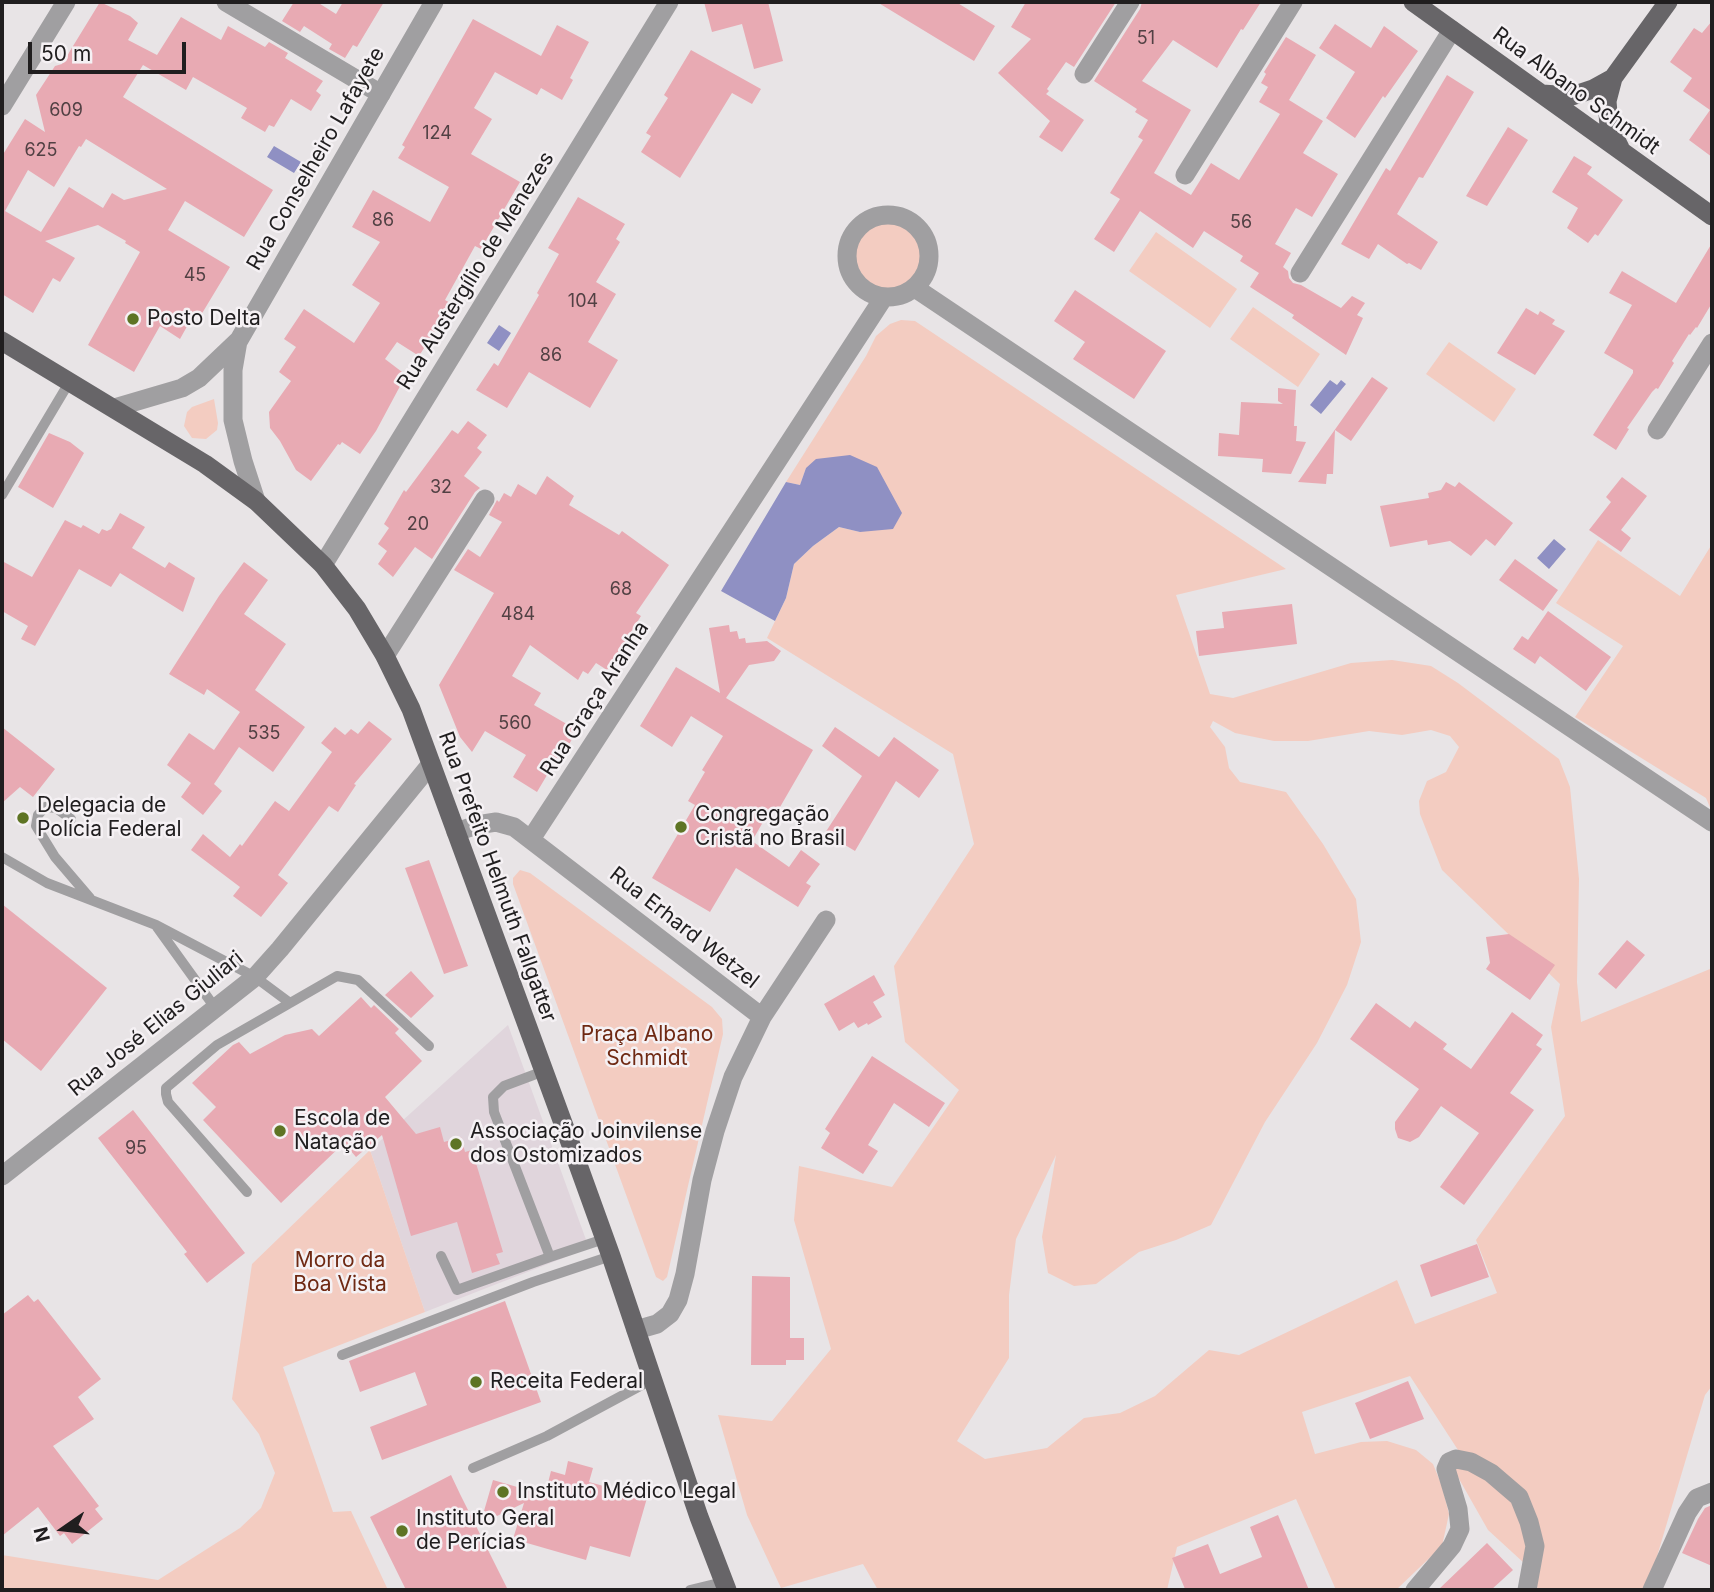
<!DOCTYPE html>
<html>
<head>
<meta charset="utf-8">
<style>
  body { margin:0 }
  #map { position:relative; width:1714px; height:1592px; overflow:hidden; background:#e8e4e6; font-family:Inter,sans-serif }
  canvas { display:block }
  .frame { position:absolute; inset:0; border:4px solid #201e1f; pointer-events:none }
  .north { position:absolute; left:28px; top:1494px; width:70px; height:70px; -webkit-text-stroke:5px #f5f1f4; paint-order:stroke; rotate:256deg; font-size:19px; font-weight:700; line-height:28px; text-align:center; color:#201e1f }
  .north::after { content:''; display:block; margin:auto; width:24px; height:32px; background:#201e1f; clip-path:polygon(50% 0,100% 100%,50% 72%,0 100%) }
  .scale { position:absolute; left:28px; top:42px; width:158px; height:32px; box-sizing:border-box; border:4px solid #201e1f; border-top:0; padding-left:9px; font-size:21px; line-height:24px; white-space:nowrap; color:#201e1f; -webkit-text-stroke:5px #f5f1f4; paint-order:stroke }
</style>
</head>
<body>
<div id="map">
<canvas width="1714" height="1592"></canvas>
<div class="frame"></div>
<div class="north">N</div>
<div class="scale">50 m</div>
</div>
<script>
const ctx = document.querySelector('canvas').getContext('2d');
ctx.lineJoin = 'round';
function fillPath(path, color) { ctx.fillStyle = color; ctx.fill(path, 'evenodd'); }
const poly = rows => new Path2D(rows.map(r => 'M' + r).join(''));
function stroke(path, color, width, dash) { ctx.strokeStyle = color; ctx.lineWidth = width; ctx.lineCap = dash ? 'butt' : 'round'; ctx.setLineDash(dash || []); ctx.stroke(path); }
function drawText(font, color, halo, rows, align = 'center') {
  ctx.font = font + ' Inter,sans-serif'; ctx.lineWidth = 5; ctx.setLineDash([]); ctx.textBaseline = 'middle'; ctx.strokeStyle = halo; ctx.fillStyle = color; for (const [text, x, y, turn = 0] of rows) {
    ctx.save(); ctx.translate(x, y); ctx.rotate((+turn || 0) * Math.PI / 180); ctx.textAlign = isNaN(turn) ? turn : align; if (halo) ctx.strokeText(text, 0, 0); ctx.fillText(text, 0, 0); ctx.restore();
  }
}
fillPath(poly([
  [508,1025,589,1248,425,1312,370,1150]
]), '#e0d5dc');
fillPath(poly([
  '853 256a35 35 0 1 1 70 0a35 35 0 1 1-70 0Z',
  [1156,232,1237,289,1210,328,1129,271],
  [1253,307,1320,354,1298,387,1230,339],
  [901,320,915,321,1286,569,1176,595,1210,694,1233,698,1351,663,1392,660,1431,666,1458,683,1559,759,1570,787,1579,879,1577,982,1581,1022,1710,969,1712,966,1712,1386,1705,1395,1647,1590,1538,1590,1534,1576,1524,1563,1488,1530,1450,1463,1458,1450,1410,1376,1302,1412,1315,1454,1361,1442,1387,1441,1416,1450,1433,1464,1442,1486,1449,1514,1442,1546,1396,1590,1336,1590,1296,1499,1177,1547,1167,1590,878,1590,863,1564,781,1588,747,1515,718,1415,772,1421,831,1349,794,1220,799,1166,892,1187,959,1090,905,1042,894,966,974,844,953,754,767,638,786,598,794,564,813,546,839,527,860,532,806,468,800,485,786,482,866,356,876,336,890,324],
  [1213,721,1235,733,1274,741,1308,741,1369,731,1402,735,1431,730,1450,736,1459,747,1446,772,1427,781,1419,801,1420,814,1442,870,1560,984,1551,1027,1565,1116,1476,1240,1497,1293,1415,1324,1397,1280,1239,1355,1209,1350,1155,1396,1120,1413,1084,1418,1047,1448,985,1459,957,1441,1009,1358,1009,1295,1016,1239,1056,1155,1042,1237,1048,1273,1074,1286,1096,1284,1139,1252,1176,1240,1211,1225,1265,1122,1317,1043,1347,985,1361,942,1356,899,1323,844,1286,792,1240,782,1229,768,1225,747,1210,727],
  [1449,342,1516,389,1494,422,1426,374],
  [214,399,218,423,217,430,206,439,192,438,184,426,187,412,192,407],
  [1598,540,1680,596,1712,544,1712,812,1706,798,1575,717,1623,646,1556,603],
  [520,870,530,873,712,1007,722,1019,723,1034,667,1277,663,1281,656,1277,513,884,513,878],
  [370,1150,425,1312,283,1367,333,1512,351,1511,388,1590,2,1590,2,1555,158,1580,240,1528,261,1508,275,1473,259,1434,232,1399,252,1264]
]), '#f3ccc1');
fillPath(poly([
  [274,146,301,162,294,173,267,157],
  [499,325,511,333,499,351,487,343],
  [1330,380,1337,385,1341,380,1346,384,1321,414,1310,405],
  [850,455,877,467,902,513,893,529,860,532,839,527,813,546,794,564,786,598,775,621,721,591,786,482,800,485,806,468,816,459],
  [1554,539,1566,549,1549,569,1537,558]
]), '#8f90c3');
fillPath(poly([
  [100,2,130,16,138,23,128,40,157,55,181,17,221,40,228,26,265,47,269,42,288,53,285,58,323,81,316,91,321,95,311,111,291,99,274,127,269,125,265,132,241,118,247,108,193,77,186,90,143,65,123,97,273,190,244,237,185,201,168,230,230,267,201,315,195,312,180,339,160,326,134,372,88,345,140,252,125,243,126,241,98,225,45,241,75,258,60,282,53,278,33,313,2,294,2,156,25,119,45,132,36,95,55,66,62,64],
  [86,139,167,189,124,200,112,193,103,208,69,187,41,232,5,211,28,170,54,187,79,146,81,147],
  [294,2,317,2,336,14,343,2,384,2,357,47,353,45,345,58,329,49,332,44,304,26,300,32,282,21],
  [704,2,768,2,783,61,754,69,742,24,712,32],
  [877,2,956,2,995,26,974,61],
  [1026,2,1116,2,1074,67,1066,62,1047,89,1049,91,1046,94,1084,120,1062,152,1039,137,1050,121,998,73,1031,39,1011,27],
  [1142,2,1261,2,1243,30,1241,29,1217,68,1173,40,1142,81,1191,110,1154,173,1191,195,1211,163,1239,180,1280,114,1259,102,1268,87,1261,83,1266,74,1264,72,1286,37,1316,55,1289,100,1323,121,1303,153,1338,174,1312,217,1296,208,1275,244,1291,253,1283,267,1288,271,1289,278,1293,283,1301,285,1341,308,1352,296,1365,303,1357,315,1363,318,1346,355,1292,318,1294,315,1250,287,1259,273,1240,261,1243,256,1204,231,1193,248,1140,211,1114,252,1094,239,1120,199,1110,193,1143,140,1138,137,1148,120,1135,112,1137,109,1094,81,1140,9],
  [473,19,541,56,557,25,589,42,570,78,573,80,562,100,541,88,537,95,495,72,474,108,492,119,471,154,520,182,481,249,475,246,445,300,452,304,419,356,397,342,385,359,406,375,376,431,360,454,342,442,340,445,338,444,311,481,296,470,280,441,270,428,269,412,291,381,279,372,296,347,284,339,304,309,354,343,380,303,352,285,380,242,352,227,373,190,430,222,449,187,398,158,405,147,402,145],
  [1712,21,1712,157,1689,140,1710,110,1683,91,1692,78,1670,62,1694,28,1702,33],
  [1335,24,1371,48,1384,26,1418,51,1385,98,1383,96,1355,138,1326,118,1355,72,1319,48],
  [691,50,761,89,752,104,732,93,680,178,641,152,651,136,646,133,668,98,664,95],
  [1447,75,1474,92,1423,178,1419,177,1397,214,1438,242,1421,270,1409,263,1407,264,1378,244,1369,259,1341,244,1386,168,1390,171],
  [1508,127,1528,140,1487,206,1466,196],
  [1574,156,1592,167,1587,174,1623,200,1598,236,1595,234,1588,243,1567,228,1578,208,1552,192],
  [578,197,625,224,616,239,620,242,596,282,616,294,588,342,618,360,590,408,529,372,507,408,476,390,494,363,498,366,539,295,537,293,559,254,548,248],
  [1712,243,1712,303,1697,328,1696,327,1690,335,1689,334,1672,361,1674,363,1658,389,1656,388,1652,392,1627,428,1629,429,1616,450,1593,435,1633,373,1633,370,1604,353,1632,305,1609,293,1622,271,1676,303],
  [1075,290,1166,351,1134,399,1073,359,1085,342,1054,321],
  [1526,308,1538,315,1540,311,1555,320,1552,324,1565,331,1535,375,1497,353],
  [1372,377,1388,388,1351,441,1335,430,1333,474,1327,474,1326,484,1298,482],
  [1278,388,1296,390,1294,426,1297,426,1296,441,1306,442,1291,474,1262,472,1263,459,1218,456,1219,433,1239,435,1241,402,1283,404,1278,401],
  [468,421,487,435,477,448,482,452,464,476,480,488,475,492,432,559,415,547,393,577,378,564,387,551,378,544,389,528,384,524,404,490,406,492,452,430,458,434],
  [49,433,70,442,84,453,53,508,18,487],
  [547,476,574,496,569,505,619,535,622,531,669,565,636,613,641,616,607,670,596,663,588,674,583,671,578,680,530,645,512,676,541,693,534,705,577,730,566,750,563,748,537,792,513,777,526,755,485,731,472,752,460,737,439,685,494,593,454,570,468,549,480,557,502,522,489,515,497,500,499,502,504,493,511,497,518,484,536,495],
  [1622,477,1647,496,1621,530,1631,538,1621,552,1589,530,1611,502,1606,497],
  [1446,482,1455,487,1459,482,1513,523,1495,546,1486,539,1471,556,1450,541,1428,545,1427,540,1390,547,1380,506,1429,498,1428,493,1441,490],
  [120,513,145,527,132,548,165,568,169,562,195,578,183,612,120,573,111,587,79,569,35,646,21,639,28,626,2,611,2,561,32,577,65,520,81,528,83,525,99,534,102,529,107,531,111,529],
  [1515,559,1558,590,1543,611,1499,580],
  [244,562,268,580,244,614,286,644,255,690,305,727,273,772,239,747,214,784,222,791,203,815,181,797,191,783,167,765,189,733,214,750,240,712,207,689,204,695,169,674,219,596],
  [1292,604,1297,644,1199,656,1196,631,1224,628,1222,612],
  [1548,611,1611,657,1586,691,1540,656,1535,664,1513,649,1522,636,1528,640],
  [729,625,730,632,737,631,739,639,745,638,746,643,767,641,781,651,774,661,749,665,726,698,813,750,776,814,770,810,752,841,789,867,801,850,820,864,806,883,811,886,798,907,736,868,710,912,652,878,695,805,688,801,705,772,702,770,723,736,691,716,672,747,640,726,676,667,720,693,709,628],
  [369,721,392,739,354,784,356,785,338,812,329,806,278,875,288,883,261,917,233,896,240,887,191,850,203,834,230,857,240,844,242,846,275,801,289,811,332,752,321,743,335,727,345,735,351,729,358,734],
  [2,727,55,769,33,797,20,787,2,803],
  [835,727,879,757,894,737,939,770,919,798,896,781,855,851,825,833,862,776,822,746],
  [429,860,468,966,444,974,405,868],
  [2,904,107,988,41,1071,2,1039],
  [1509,934,1555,965,1530,1000,1486,969,1490,963,1486,937],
  [1627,940,1645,955,1616,989,1598,974],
  [411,971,434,996,411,1018,385,995],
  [874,975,885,995,873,1002,882,1017,868,1025,867,1023,858,1028,854,1022,839,1031,824,1004],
  [361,997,371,1008,374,1005,399,1029,395,1033,422,1061,385,1097,416,1134,440,1127,444,1142,461,1137,465,1152,472,1150,503,1252,496,1254,500,1264,472,1273,457,1222,411,1236,382,1135,356,1157,344,1143,281,1203,203,1120,216,1107,192,1083,233,1045,239,1042,250,1054,285,1035,312,1029,319,1036],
  [1376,1003,1410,1028,1415,1021,1447,1044,1443,1049,1471,1069,1512,1012,1543,1035,1536,1045,1542,1049,1510,1093,1534,1110,1464,1205,1440,1187,1479,1133,1441,1106,1419,1137,1410,1142,1398,1138,1395,1129,1395,1122,1419,1089,1350,1039],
  [872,1056,945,1103,929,1127,894,1103,868,1145,878,1151,863,1174,821,1148,830,1133,825,1129],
  [133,1110,245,1253,207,1283,184,1254,187,1252,98,1138],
  [1477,1244,1489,1277,1431,1297,1420,1265],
  [752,1276,790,1277,790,1338,804,1338,804,1360,786,1360,786,1365,751,1365],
  [28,1295,34,1302,38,1299,101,1379,78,1397,94,1419,53,1446,99,1506,95,1509,103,1519,72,1544,64,1533,60,1536,38,1507,2,1536,2,1315],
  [505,1301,541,1402,382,1460,370,1427,427,1405,415,1372,360,1392,349,1361],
  [1408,1381,1424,1419,1370,1439,1355,1403],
  [568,1461,593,1468,589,1482,647,1498,630,1557,590,1546,586,1560,513,1539,524,1503,497,1516,484,1511,493,1480,545,1495,551,1471,565,1475],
  [451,1475,460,1494,508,1590,406,1590,370,1517],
  [1712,1505,1712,1566,1682,1553,1698,1519,1705,1508],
  [1278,1515,1309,1590,1183,1590,1185,1589,1172,1558,1208,1544,1220,1574,1262,1557,1250,1527],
  [1487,1543,1513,1570,1491,1590,1438,1590]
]), '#e8aab3');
stroke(poly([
  [2,495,70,381],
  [71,819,56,808,45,807,38,815,36,826,55,857,90,898],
  [2,857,47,883,156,925,255,977,290,1003],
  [157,927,216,1009],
  [544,1071,504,1086,493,1097,494,1112,550,1257,604,1239],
  [247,1192,168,1102,166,1094,166,1088,217,1045,337,976,358,980,429,1046],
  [441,1256,457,1290,550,1257],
  [342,1355,533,1282,611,1256],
  [473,1468,547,1436,653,1379],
  [690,1590,723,1582]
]), '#a09fa1', 10);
stroke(poly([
  [226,2,381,94],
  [1084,74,1130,2],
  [2,106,66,2],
  [1185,175,1293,2],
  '847 256a41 41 0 1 1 82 0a41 41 0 1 1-82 0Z',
  [1300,273,1452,30],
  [915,288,1712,822],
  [1657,430,1712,343],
  [323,565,669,2],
  [385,656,485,499],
  [456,832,477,825,496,822,514,827,762,1017,733,1077,715,1131,702,1180,685,1274,678,1300,670,1314,657,1324,636,1330],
  [531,839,884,297],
  [762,1017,826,920],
  [2,1176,255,977,280,949,431,764],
  [1415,1590,1452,1546,1460,1529,1458,1509,1446,1469,1449,1462,1456,1459,1471,1462,1491,1473,1519,1497,1529,1522,1535,1546,1527,1590],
  [1652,1590,1687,1513,1697,1498,1712,1492]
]), '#a09fa1', 19);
stroke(poly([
  [238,341,233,370,233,420,243,461,256,501],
  [114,408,182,388,199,378,239,340,434,2]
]), '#a09fa1', 19);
stroke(poly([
  [1413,2,1712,216],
  [1542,94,1572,96,1593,89,1613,78],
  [1620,148,1609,126,1607,101,1613,78,1668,2],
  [2,341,205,464,256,501,323,565,357,609,385,656,411,709,563,1123,611,1256,699,1517,727,1590]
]), '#676568', 19);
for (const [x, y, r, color] of [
  [133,319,7,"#5e7424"],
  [23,818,7,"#5e7424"],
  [681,827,7,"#5e7424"],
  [280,1131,7,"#5e7424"],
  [456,1144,7,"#5e7424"],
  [476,1382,7,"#5e7424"],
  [503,1492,7,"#5e7424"],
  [402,1531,7,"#5e7424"]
]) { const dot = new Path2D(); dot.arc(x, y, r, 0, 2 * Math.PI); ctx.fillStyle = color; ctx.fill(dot); stroke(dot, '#f5f1f4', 2.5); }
drawText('18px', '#524144', null, [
  ["51",1146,39],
  ["609",66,111],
  ["124",437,134],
  ["625",41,151],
  ["86",383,221],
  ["56",1241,223],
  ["45",195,276],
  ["104",583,302],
  ["86",551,356],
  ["32",441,488],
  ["20",418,525],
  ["68",621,590],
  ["484",518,615],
  ["560",515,724],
  ["535",264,734],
  ["95",136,1149]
]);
drawText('21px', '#201e1f', '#f5f1f4', [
  ["Rua Albano Schmidt",1576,91,36],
  ["Rua Conselheiro Lafayete",316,159,-60],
  ["Rua Austergílio de Menezes",476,271,-58],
  ["Rua Graça Aranha",595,699,-57],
  ["Rua Prefeito Helmuth Fallgatter",497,877,70],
  ["Rua Erhard Wetzel",684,928,38],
  ["Rua José Elias Giuliari",156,1024,-39]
]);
drawText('21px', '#201e1f', '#f5f1f4', [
  ["Posto Delta",147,319],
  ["Delegacia de",37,806],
  ["Polícia Federal",37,830],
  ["Congregação",695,815],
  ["Cristã no Brasil",695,839],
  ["Escola de",294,1119],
  ["Natação",294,1143],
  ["Associação Joinvilense",470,1132],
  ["dos Ostomizados",470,1156],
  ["Receita Federal",490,1382],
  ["Instituto Médico Legal",517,1492],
  ["Instituto Geral",416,1519],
  ["de Perícias",416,1543]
], 'left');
drawText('21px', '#6f2913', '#f5f1f4', [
  ["Praça Albano",647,1035],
  ["Schmidt",647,1059],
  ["Morro da",340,1261],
  ["Boa Vista",340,1285]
]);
</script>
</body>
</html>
